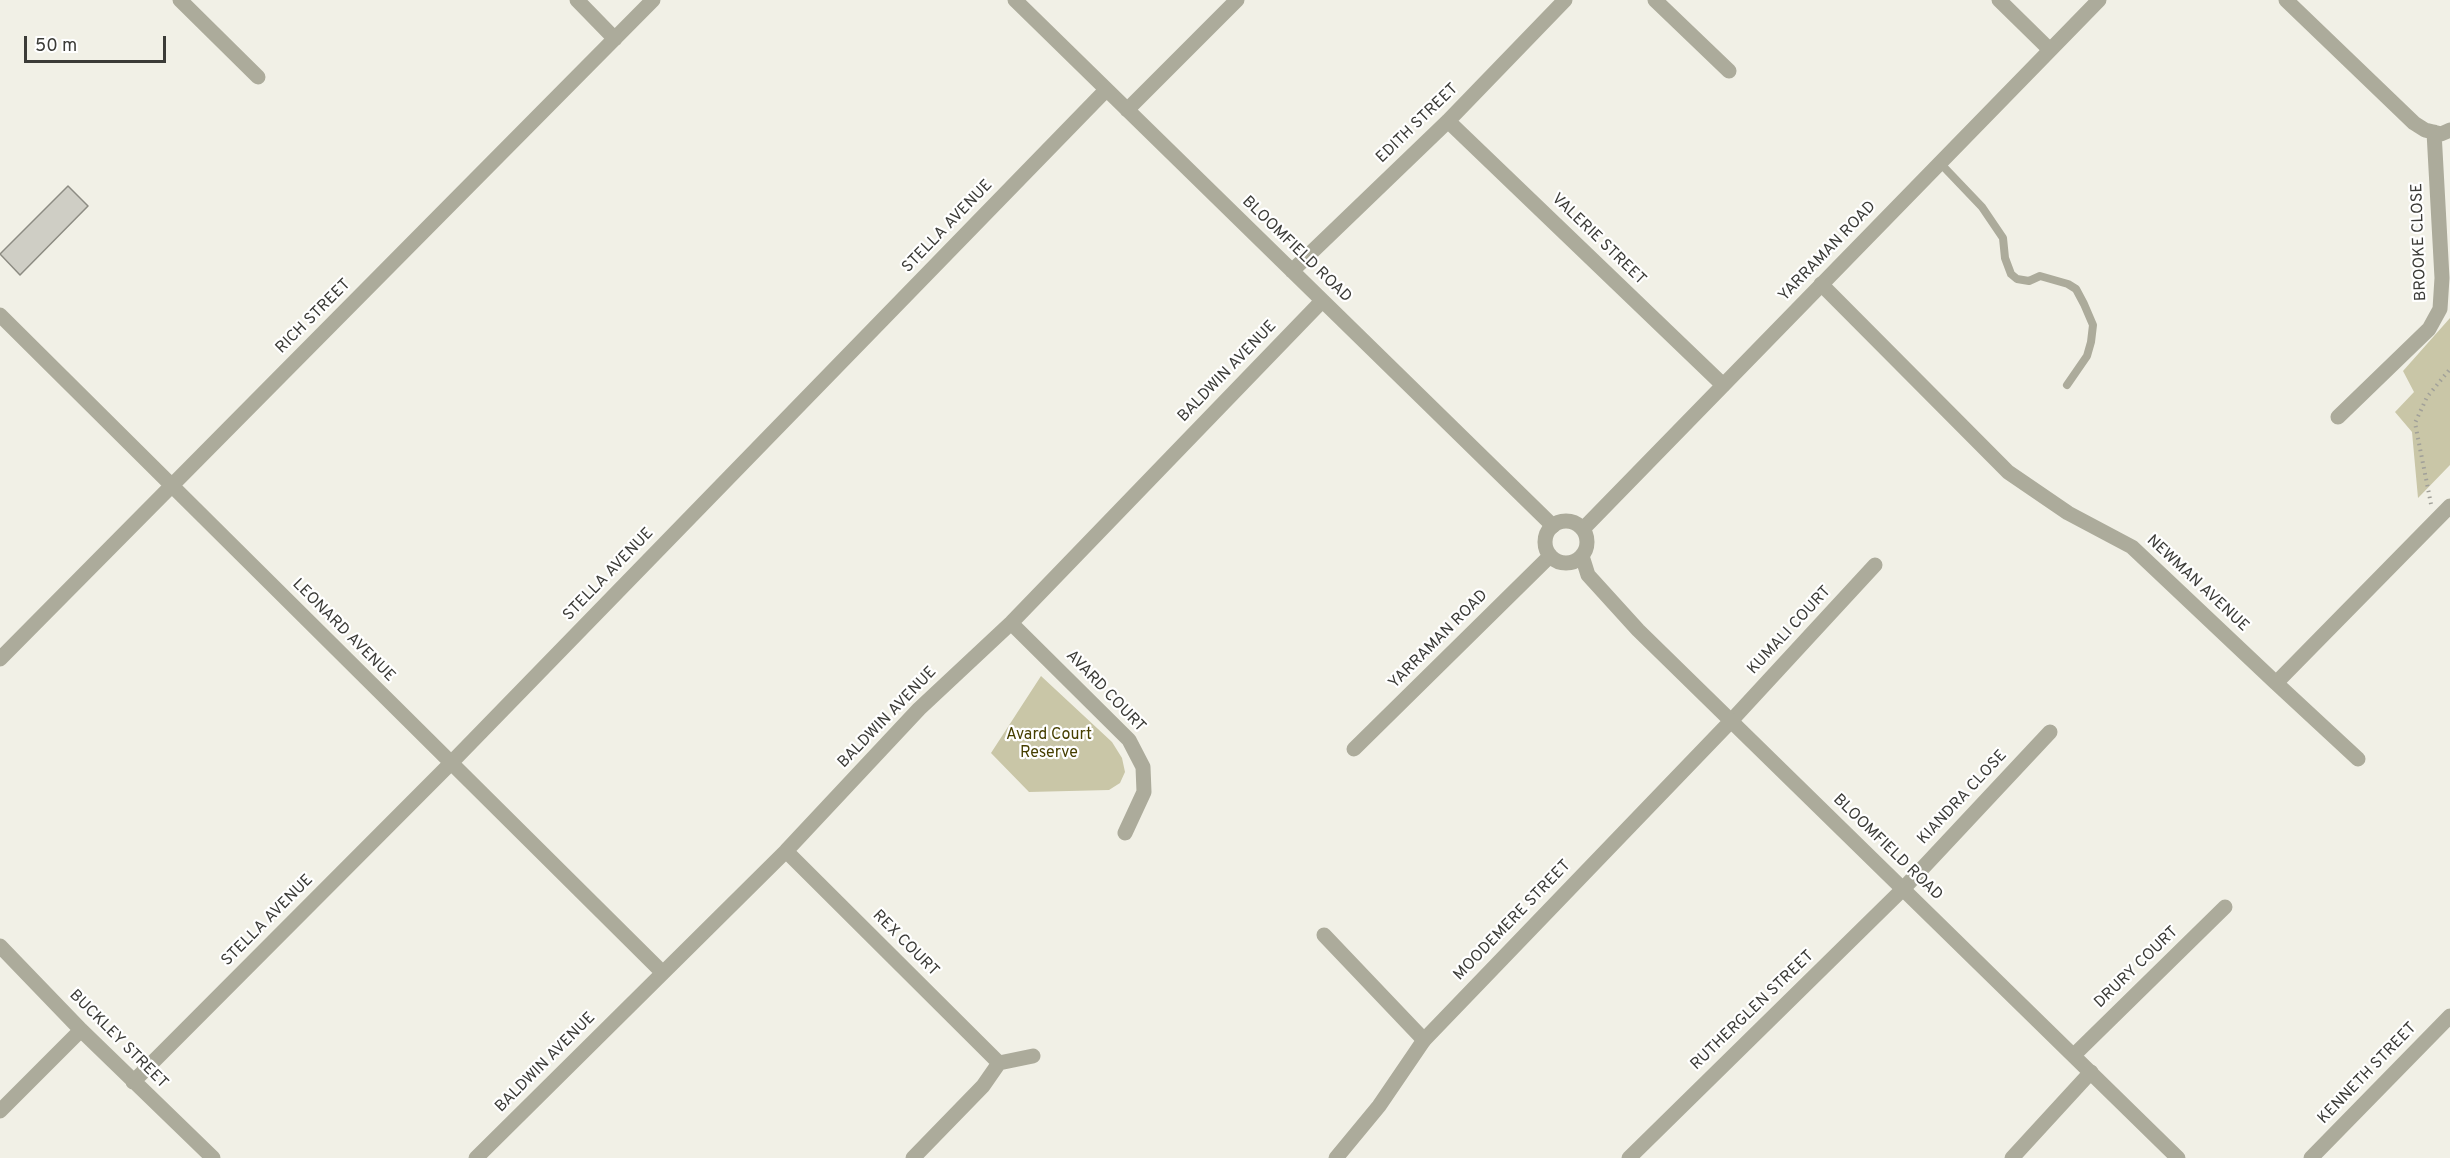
<!DOCTYPE html>
<html>
<head>
<meta charset="utf-8">
<style>
  body { margin:0 }
  #map { position:relative; width:2450px; height:1158px; overflow:hidden; background:#f1f0e6; font-family:Overpass,sans-serif }
  canvas { display:block }
  .scale { position:absolute; left:24px; top:36px; width:142px; height:27px; box-sizing:border-box; border:3px solid #3b3b37; border-top:0; padding-left:8px; font-size:18px; line-height:21px; white-space:nowrap; color:#3b3b37; -webkit-text-stroke:4px #fff; paint-order:stroke }
</style>
</head>
<body>
<div id="map">
<canvas width="2450" height="1158"></canvas>
<div class="scale">50 m</div>
</div>
<script>
const ctx = document.querySelector('canvas').getContext('2d');
ctx.lineJoin = 'round';
function fillPath(path, color) { ctx.fillStyle = color; ctx.fill(path, 'evenodd'); }
const poly = rows => new Path2D(rows.map(r => 'M' + r).join(''));
function stroke(path, color, width, dash) { ctx.strokeStyle = color; ctx.lineWidth = width; ctx.lineCap = dash ? 'butt' : 'round'; ctx.setLineDash(dash || []); ctx.stroke(path); }
function drawText(font, color, halo, rows, align = 'center') {
  ctx.font = font + ' Overpass,sans-serif'; ctx.lineWidth = 4.5; ctx.setLineDash([]); ctx.textBaseline = 'middle'; ctx.strokeStyle = halo; ctx.fillStyle = color; for (const [text, x, y, turn = 0] of rows) {
    ctx.save(); ctx.translate(x, y); ctx.rotate((+turn || 0) * Math.PI / 180); ctx.textAlign = isNaN(turn) ? turn : align; if (halo) ctx.strokeText(text, 0, 0); ctx.fillText(text, 0, 0); ctx.restore();
  }
}
fillPath(poly([
  [2450,318,2450,465,2418,498,2412,432,2395,412,2414,392,2403,371],
  [1041,676,1112,742,1122,758,1125,772,1120,783,1109,790,1029,792,991,753]
]), '#c9c6a7');
const building = poly([
  [68,186,88,206,20,275,0,254,68,186]
]);
fillPath(building, '#cfcec5');
stroke(building, '#8c8b82', 1.5);
stroke(poly([
  [2431,504,2415,423,2427,397,2450,369]
]), '#a1a099', 4, [1.5, 4.5]);
stroke(poly([
  [1940,163,1982,207,2003,238,2005,258,2011,274,2017,279,2029,281,2040,276,2068,284,2076,289,2084,304,2093,325,2091,342,2087,356,2067,385]
]), '#acab9b', 8);
stroke(poly([
  [180,0,258,77],
  [577,0,615,39],
  [1015,0,1553,526],
  [1655,0,1729,71],
  [1999,0,2049,49],
  [2286,0,2414,123,2425,130,2441,134,2450,130],
  [1127,110,1237,0],
  [1448,121,1723,385],
  [1292,271,1448,121,1565,0],
  [1821,284,2008,472,2068,513,2132,547,2276,683,2450,506],
  [0,315,662,972],
  [2338,417,2429,329,2440,309,2442,278,2434,132],
  [1011,623,1129,740,1143,767,1144,792,1125,833],
  [0,659,653,0],
  [2276,683,2358,759],
  [1731,721,1875,565],
  [1354,749,1550,556],
  [786,851,999,1063,983,1086,913,1158],
  [1324,935,1424,1040],
  [0,946,81,1030,213,1158],
  [2074,1055,2225,907],
  [999,1063,1033,1056],
  [133,1082,451,763,1106,90],
  [0,1111,81,1030],
  [476,1158,786,851,919,709,1011,623,1322,301],
  [1629,1158,1903,889,2050,732],
  [2012,1158,2091,1072],
  [2311,1158,2450,1016]
]), '#acab9b', 15);
stroke(poly([
  '1545 542a21 21 0 1 1 42 0a21 21 0 1 1-42 0Z',
  [1583,529,2099,0],
  [1582,556,1588,575,1638,630,2178,1158],
  [1336,1158,1379,1106,1424,1040,1731,721]
]), '#acab9b', 15);
drawText('16px', '#3b3b37', '#fff', [
  ["EDITH STREET",1418,124,-44],
  ["STELLA AVENUE",948,227,-46],
  ["VALERIE STREET",1598,240,44],
  ["BROOKE CLOSE",2420,242,-92],
  ["BLOOMFIELD ROAD",1296,250,44],
  ["YARRAMAN ROAD",1828,252,-46],
  ["RICH STREET",314,317,-45],
  ["BALDWIN AVENUE",1228,372,-46],
  ["STELLA AVENUE",609,575,-46],
  ["NEWMAN AVENUE",2197,584,43],
  ["LEONARD AVENUE",343,631,45],
  ["KUMALI COURT",1790,631,-47],
  ["YARRAMAN ROAD",1439,640,-45],
  ["AVARD COURT",1105,692,46],
  ["BALDWIN AVENUE",888,718,-46],
  ["KIANDRA CLOSE",1963,798,-47],
  ["BLOOMFIELD ROAD",1887,848,44],
  ["STELLA AVENUE",268,921,-45],
  ["MOODEMERE STREET",1513,921,-46],
  ["REX COURT",905,944,45],
  ["DRURY COURT",2137,968,-44],
  ["RUTHERGLEN STREET",1753,1011,-44],
  ["BUCKLEY STREET",118,1040,45],
  ["BALDWIN AVENUE",546,1063,-45],
  ["KENNETH STREET",2368,1074,-46]
]);
drawText('16px', '#463f00', '#fff', [
  ["Avard Court",1049,736],
  ["Reserve",1049,754]
]);
</script>
</body>
</html>
